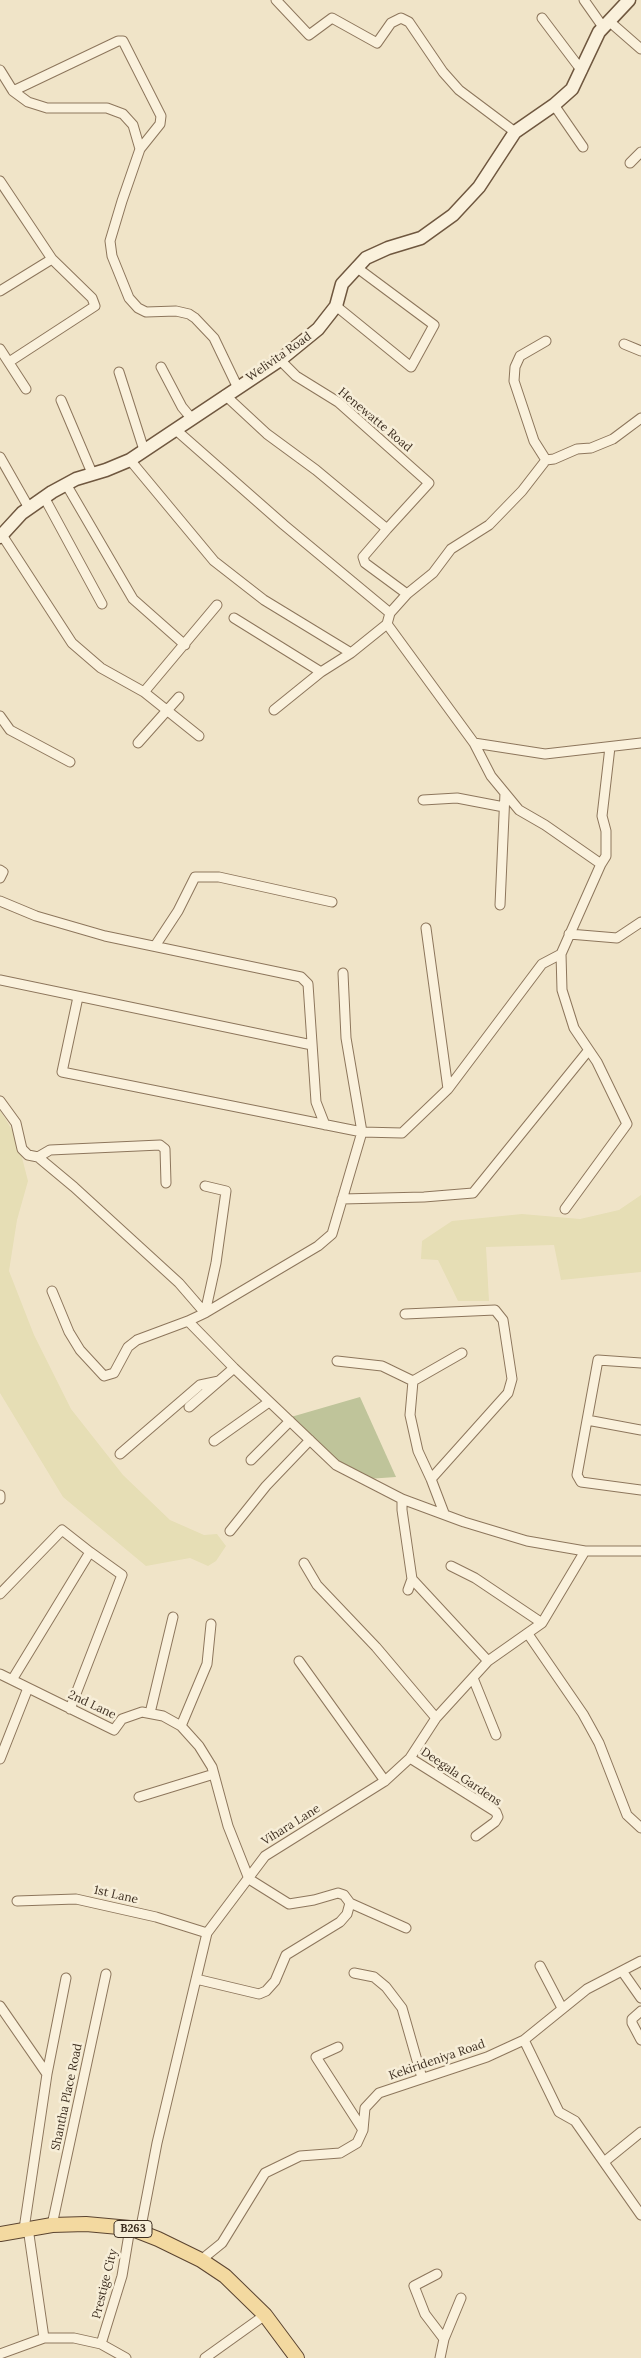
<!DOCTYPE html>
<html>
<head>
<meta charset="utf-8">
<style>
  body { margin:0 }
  canvas { display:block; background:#f0e4c8 }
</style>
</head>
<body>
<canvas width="641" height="2358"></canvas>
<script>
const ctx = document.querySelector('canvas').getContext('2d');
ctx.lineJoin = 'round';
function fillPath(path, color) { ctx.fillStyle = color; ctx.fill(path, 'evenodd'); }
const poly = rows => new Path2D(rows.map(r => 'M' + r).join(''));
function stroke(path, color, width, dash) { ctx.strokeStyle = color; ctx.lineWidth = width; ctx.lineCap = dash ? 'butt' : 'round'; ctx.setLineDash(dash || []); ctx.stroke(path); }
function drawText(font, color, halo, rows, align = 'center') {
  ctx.font = font + ' Lora,serif'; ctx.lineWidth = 5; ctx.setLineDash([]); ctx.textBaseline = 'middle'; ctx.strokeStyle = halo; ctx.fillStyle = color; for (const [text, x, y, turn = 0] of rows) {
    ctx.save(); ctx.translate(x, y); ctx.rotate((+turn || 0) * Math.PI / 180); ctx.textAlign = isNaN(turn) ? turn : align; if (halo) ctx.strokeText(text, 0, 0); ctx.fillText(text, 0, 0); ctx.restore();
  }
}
fillPath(poly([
  [0,1110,17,1138,28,1181,17,1220,9,1271,34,1335,71,1409,123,1475,170,1520,204,1535,217,1534,226,1546,216,1561,208,1566,190,1558,146,1566,63,1497,0,1393],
  [641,1195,641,1272,561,1280,554,1245,486,1247,489,1301,458,1301,438,1260,421,1259,422,1241,452,1221,522,1214,580,1219,619,1210]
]), '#e6deb5');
fillPath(poly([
  [360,1397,396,1477,367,1479,338,1462,291,1417]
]), '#bfc49a');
const street = poly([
  [276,0,309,35,332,18,377,43,391,23,401,18,409,22,443,72,459,90,515,132],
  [584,0,603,27],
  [542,18,582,71],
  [610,22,641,49],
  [0,70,13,91],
  [554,105,583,147],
  [140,149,133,125,123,114,107,108,47,108,28,102,13,91,118,41,123,41,161,116,160,124,140,149,122,201,110,241,112,256,129,298,138,308,146,312,176,311,189,314,195,318,214,338,237,386],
  [630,163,641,152],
  [0,181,52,259,92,298,95,306,9,362],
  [0,291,52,259],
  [336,306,411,367,434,325,356,267],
  [546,341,520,356,515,367,514,381,534,441,546,460],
  [624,344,641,351],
  [0,349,26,389],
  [161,367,182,407,192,419],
  [119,372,144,450],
  [225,395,267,434,316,470,387,529,429,483,338,402,296,376,280,360],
  [61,400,92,473],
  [176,430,284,525,390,613],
  [0,457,29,508],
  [130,460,214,561,264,600,351,653,387,624,390,613,407,594,433,573,451,549,489,525,522,491,546,460],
  [546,460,554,459,577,449,591,448,613,439,641,418],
  [66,484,133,599,185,645],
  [44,497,102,604],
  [387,529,363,557,365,563,407,594],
  [2,535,72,643,101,668,144,692,217,605],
  [234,618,321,672],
  [387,624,474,743,545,754,641,743],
  [144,692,199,736],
  [274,710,321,672,351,653],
  [0,716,10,730,70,762],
  [138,743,179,697],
  [474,743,491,776,519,810,545,825,601,864,561,954,562,990,574,1028,597,1062,627,1124,565,1209],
  [423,800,457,798,504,807],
  [601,864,606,856,606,831,602,816,610,747],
  [0,870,3,872,0,878],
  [0,901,36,916,105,936,301,977,308,984,316,1102,325,1125],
  [500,905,505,793],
  [426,928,448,1089],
  [569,934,617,938,641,922],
  [155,946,178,911,195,877,219,877,332,902],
  [0,980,312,1045],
  [78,997,62,1072,362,1132,402,1133,448,1089,542,964,561,954],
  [0,1101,16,1123,22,1149,28,1155,38,1157,74,1187,179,1283,205,1313,188,1321,234,1368,336,1465,402,1499,464,1522,527,1541,585,1551,641,1551],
  [38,1157,50,1150,160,1145,165,1149,166,1183],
  [205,1186,226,1191,216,1263,205,1313,318,1246,332,1234,362,1132,346,1038,343,973],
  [342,1199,424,1197,473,1193,588,1051],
  [52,1291,69,1332,80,1350,104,1376,114,1373,128,1347,137,1340,188,1321],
  [405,1314,495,1310,503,1320,512,1379,508,1393,499,1403,431,1479,444,1513],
  [337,1361,382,1366,413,1381],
  [641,1363,598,1360,577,1475,581,1482,641,1490],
  [189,1407,234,1368],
  [587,1420,641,1430],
  [214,1441,269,1402],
  [120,1454,200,1385,219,1381],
  [251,1460,290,1421],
  [431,1479,418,1451,410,1415,413,1381,462,1353],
  [0,1495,0,1499],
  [402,1499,402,1510,412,1579,408,1590],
  [230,1531,266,1486,310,1440],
  [304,1563,317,1585,376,1647,436,1718],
  [451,1566,475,1578,542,1623],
  [412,1579,488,1661],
  [0,1594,62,1530,90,1552],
  [528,1634,583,1714,599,1743,627,1815,641,1828],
  [299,1661,385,1781],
  [0,1674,114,1730,122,1719,142,1712,163,1716,181,1726,199,1746,212,1767,228,1826,249,1879,289,1904,314,1900,338,1893,344,1895,350,1903,347,1914,340,1922,286,1955,275,1981,266,1991,259,1994,196,1979],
  [473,1678,496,1735],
  [12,1680,90,1552,122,1575,70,1709],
  [150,1713,173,1617],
  [181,1726,207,1664,211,1624],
  [410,1758,496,1812,498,1817,495,1822,476,1836],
  [0,1759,28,1688],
  [139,1797,214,1774],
  [17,1901,76,1899,156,1917,207,1933],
  [350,1903,406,1928],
  [540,1966,562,2008],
  [622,1971,641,1998],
  [354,1973,374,1977,386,1987,402,2008,422,2078],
  [0,2006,47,2074],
  [641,2011,632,2019,632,2023,641,2040],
  [524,2040,587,1989,641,1961],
  [338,2047,316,2057,363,2130],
  [604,2162,641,2132],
  [52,2225,106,1974],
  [28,2228,44,2338],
  [24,2229,47,2074,66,1978],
  [140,2232,157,2143,207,1933,265,1856,385,1781,410,1758,436,1718,488,1661,542,1623,585,1551],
  [201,2260,222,2243,265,2173,300,2156,340,2153,357,2143,363,2130,365,2108,379,2093,487,2057,524,2040,559,2112,575,2121,641,2215],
  [437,2274,414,2286,425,2314,444,2339],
  [101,2344,122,2276,130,2228],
  [0,2354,44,2338,74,2338,101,2344,126,2358],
  [205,2358,265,2315],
  [440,2358,444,2339,461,2298]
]);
const secondary = poly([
  [0,537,22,513,52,492,76,479,106,470,130,460,280,360,318,329,336,306,342,284,366,258,388,248,421,238,453,215,479,187,515,132,554,105,572,89,599,32,629,0]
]);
const primary = poly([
  [0,2234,52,2225,86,2224,130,2228,158,2239,201,2260,225,2276,265,2315,297,2358]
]);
stroke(street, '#8d765c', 11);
stroke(secondary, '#6f573f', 15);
stroke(primary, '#5b4430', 16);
stroke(street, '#faf1dc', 9);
stroke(secondary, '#faf1dc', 12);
stroke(primary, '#f3d9a0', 14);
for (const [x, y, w] of [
  [133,2229,38]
]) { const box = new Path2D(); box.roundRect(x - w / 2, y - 8.5, w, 17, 4); ctx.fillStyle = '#f7eed8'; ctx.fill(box); stroke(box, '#3d2e20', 1); }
drawText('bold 11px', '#3d2e20', null, [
  ["B263",133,2229]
]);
drawText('12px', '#3d2e20', '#f7eed8', [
  ["Welivita Road",279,357,-35],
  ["Henewatte Road",375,420,40],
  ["2nd Lane",92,1705,25],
  ["Deegala Gardens",461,1777,34],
  ["Vihara Lane",291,1825,-32],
  ["1st Lane",116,1895,13],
  ["Kekirideniya Road",437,2060,-19],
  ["Shantha Place Road",67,2097,-78],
  ["Prestige City",105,2284,-76]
]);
</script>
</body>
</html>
